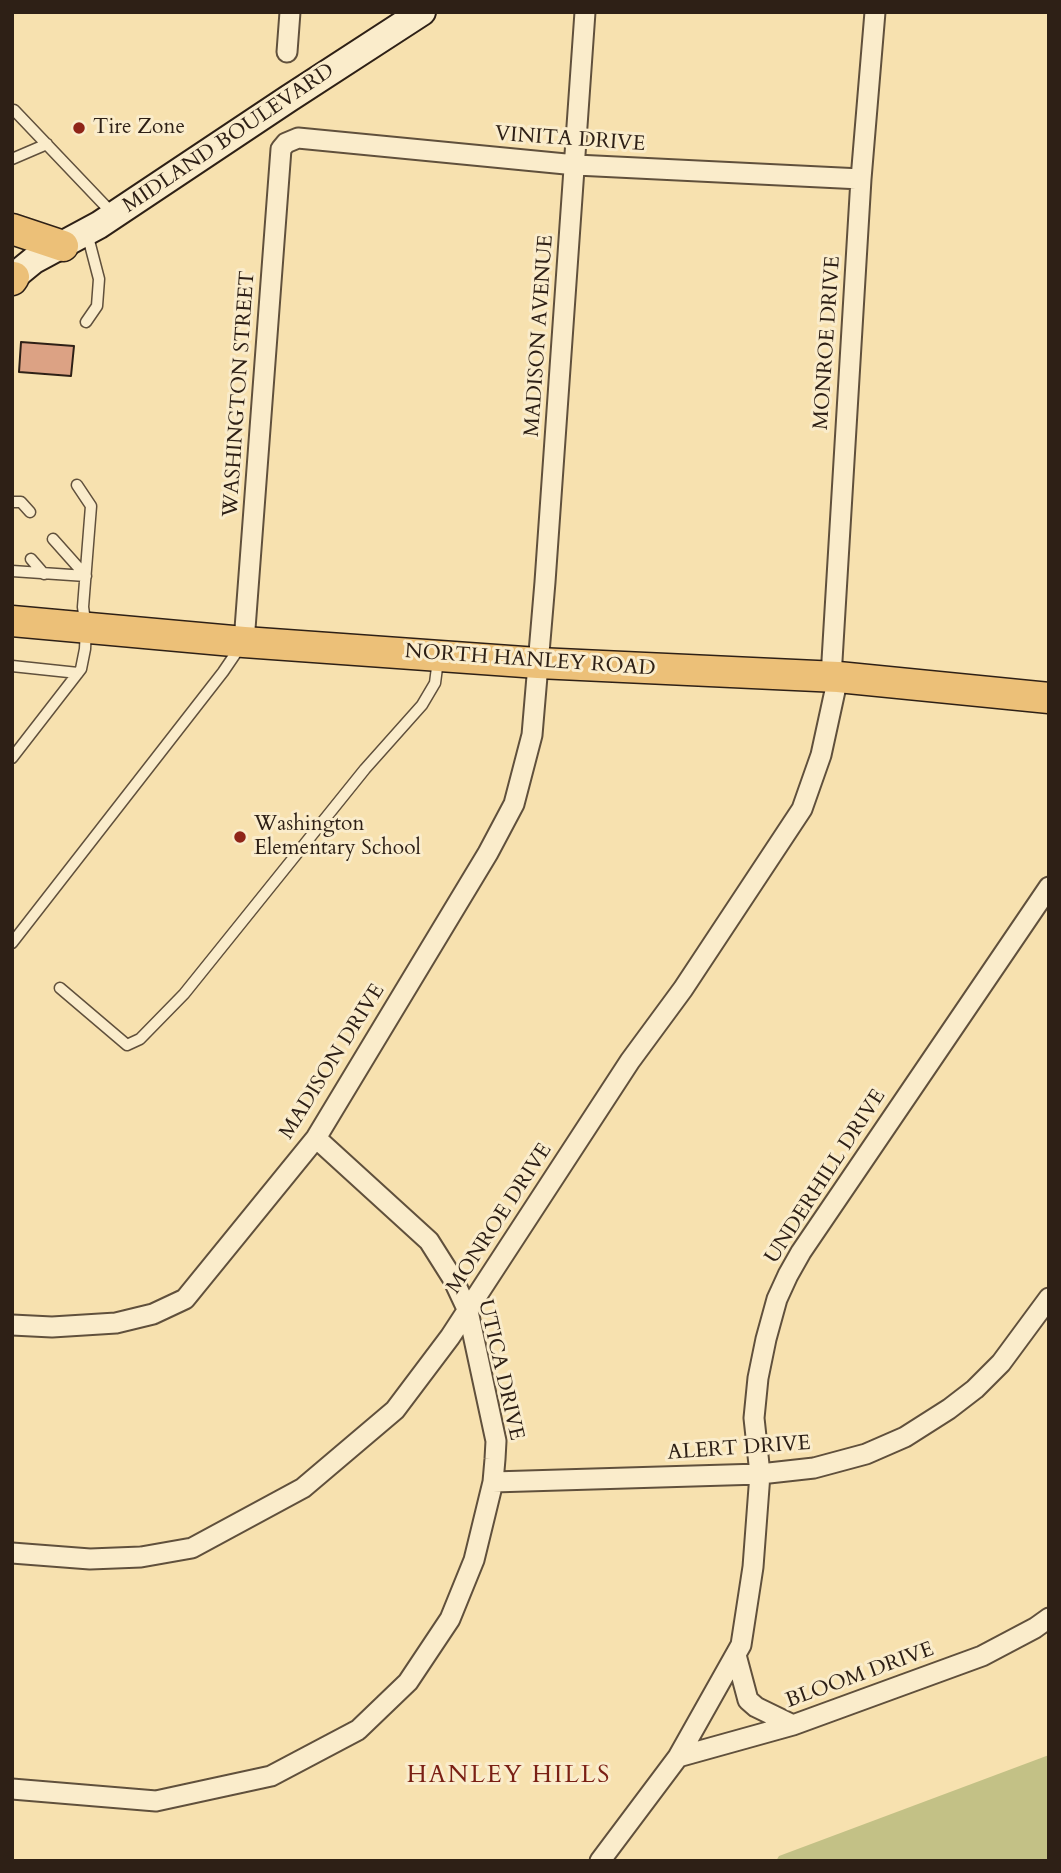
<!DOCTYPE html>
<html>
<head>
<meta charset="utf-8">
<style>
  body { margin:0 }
  #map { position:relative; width:1061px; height:1873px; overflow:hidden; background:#f7e1af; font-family:Cardo,serif }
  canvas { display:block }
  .frame { position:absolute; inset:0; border:14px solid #2e2016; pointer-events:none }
</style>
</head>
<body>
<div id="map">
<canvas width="1061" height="1873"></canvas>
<div class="frame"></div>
</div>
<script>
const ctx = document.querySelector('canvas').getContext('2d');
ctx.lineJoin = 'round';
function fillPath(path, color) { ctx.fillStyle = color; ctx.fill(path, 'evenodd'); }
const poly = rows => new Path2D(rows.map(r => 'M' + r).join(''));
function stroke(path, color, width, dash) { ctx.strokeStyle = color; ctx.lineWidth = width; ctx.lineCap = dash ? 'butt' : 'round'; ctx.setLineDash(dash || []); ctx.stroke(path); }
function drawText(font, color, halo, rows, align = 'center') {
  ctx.font = font + ' Cardo,serif'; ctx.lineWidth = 6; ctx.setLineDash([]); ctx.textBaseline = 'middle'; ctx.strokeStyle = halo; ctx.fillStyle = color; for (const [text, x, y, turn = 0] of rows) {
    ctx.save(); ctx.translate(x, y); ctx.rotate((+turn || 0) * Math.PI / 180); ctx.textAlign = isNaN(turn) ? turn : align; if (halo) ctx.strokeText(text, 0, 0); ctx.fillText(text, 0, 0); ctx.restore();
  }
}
fillPath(poly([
  [1049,1755,1049,1861,776,1861,779,1856]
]), '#c3c186');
const building = poly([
  [21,342,74,346,71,376,19,372,21,342]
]);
fillPath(building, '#dca284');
stroke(building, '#2e2016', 2);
const service = poly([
  [12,110,14,110,114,215],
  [12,159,47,144],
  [86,322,97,306,99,279,87,233],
  [12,502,21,502,30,512],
  [53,539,86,576],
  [31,559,44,574],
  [12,571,86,576],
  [12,666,78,673],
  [12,758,81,669,85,649,86,628,83,607,91,506,77,485],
  [12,943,223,672,240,647],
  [60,988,127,1045,140,1039,184,994,365,769,422,705,435,683,438,660]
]);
const minor = poly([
  [287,52,290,12],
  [244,642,281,149,286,143,298,138,576,165,861,179],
  [831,677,861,179,875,12],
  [12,1325,52,1327,116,1323,153,1314,185,1299,316,1138,488,853,514,804,532,735,545,582,585,12],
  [493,1482,760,1474,814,1468,866,1454,905,1437,949,1409,975,1389,1001,1363,1049,1298],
  [12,1553,90,1559,141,1557,192,1548,303,1488,395,1410,450,1337,630,1061,683,989,802,809,821,755,838,677],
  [736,1655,748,1700,756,1707,793,1725],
  [678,1757,793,1725,982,1656,1035,1628,1049,1618],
  [12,1789,156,1801,271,1776,358,1730,408,1682,450,1619,474,1560,493,1482,495,1459,496,1441,468,1311,453,1279,429,1241,316,1138],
  [600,1861,678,1757,741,1645,753,1567,760,1474,754,1418,758,1378,766,1339,777,1299,788,1275,801,1252,1049,887]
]);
const secondary = poly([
  [12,278,34,260,99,225,288,99,422,12]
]);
const primary = poly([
  [12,229,63,246],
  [12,280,14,277],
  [12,621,244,642,538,663,838,677,1049,698]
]);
stroke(service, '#60503c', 13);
stroke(minor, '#60503c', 23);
stroke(secondary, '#2e2016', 30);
stroke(primary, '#2e2016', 33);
stroke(service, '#faeccb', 10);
stroke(minor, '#faeccb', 19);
stroke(secondary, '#faeccb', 26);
stroke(primary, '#ecc078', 30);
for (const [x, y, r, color] of [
  [79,128,7,"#8f2418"],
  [240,837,7,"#8f2418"]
]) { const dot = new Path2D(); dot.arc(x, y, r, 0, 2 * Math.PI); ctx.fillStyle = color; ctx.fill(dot); stroke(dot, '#faeccb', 2.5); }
drawText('21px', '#2e2016', '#faeccb', [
  ["Tire Zone",93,128],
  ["Washington",254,825],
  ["Elementary School",254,849]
], 'left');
drawText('21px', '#2e2016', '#faeccb', [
  ["MIDLAND BOULEVARD",229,139,-34],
  ["VINITA DRIVE",570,140,4],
  ["MADISON AVENUE",540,336,-86],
  ["MONROE DRIVE",828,343,-86],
  ["WASHINGTON STREET",240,394,-86],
  ["NORTH HANLEY ROAD",530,661,4],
  ["MADISON DRIVE",333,1062,-58],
  ["UNDERHILL DRIVE",826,1177,-57],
  ["MONROE DRIVE",500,1219,-57],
  ["UTICA DRIVE",500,1370,77],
  ["ALERT DRIVE",739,1449,-4],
  ["BLOOM DRIVE",860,1676,-20]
]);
ctx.letterSpacing = '2px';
drawText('24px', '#7a1f14', '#faeccb', [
  ["HANLEY HILLS",509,1776]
]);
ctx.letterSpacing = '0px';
</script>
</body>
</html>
